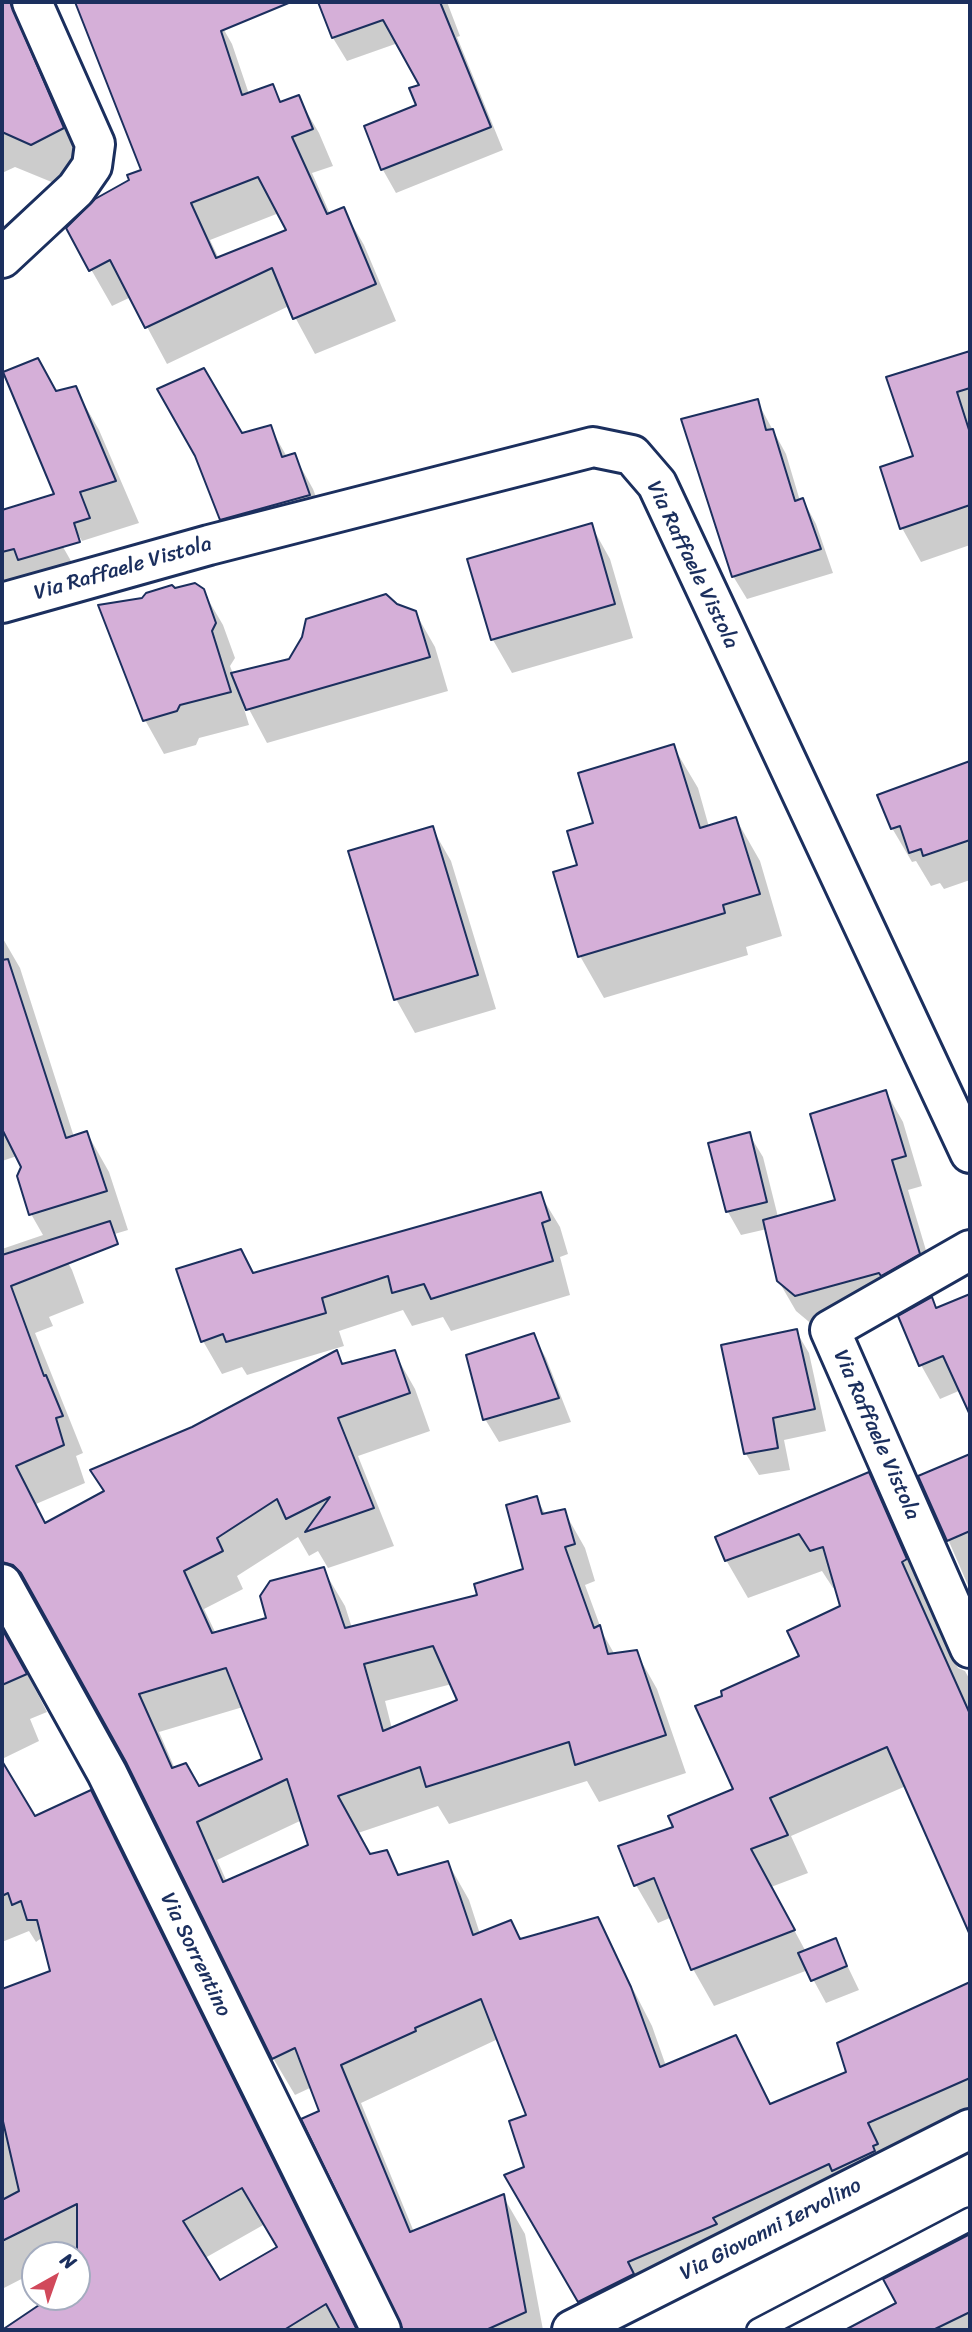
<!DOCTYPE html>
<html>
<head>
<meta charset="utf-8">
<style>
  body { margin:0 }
  #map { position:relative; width:972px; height:2332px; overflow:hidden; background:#fff; font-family:Sriracha,sans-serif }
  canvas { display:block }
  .frame { position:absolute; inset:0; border:4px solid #1b2f5e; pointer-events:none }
  .north { position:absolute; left:21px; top:2241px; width:70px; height:70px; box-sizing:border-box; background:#fff; border:2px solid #a4acbf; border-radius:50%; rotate:40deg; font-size:19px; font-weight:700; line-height:28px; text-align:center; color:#1b2f5e }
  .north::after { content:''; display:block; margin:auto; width:24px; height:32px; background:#d1495b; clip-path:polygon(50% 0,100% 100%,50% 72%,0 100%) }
</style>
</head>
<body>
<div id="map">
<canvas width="972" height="2332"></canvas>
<div class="frame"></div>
<div class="north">N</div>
</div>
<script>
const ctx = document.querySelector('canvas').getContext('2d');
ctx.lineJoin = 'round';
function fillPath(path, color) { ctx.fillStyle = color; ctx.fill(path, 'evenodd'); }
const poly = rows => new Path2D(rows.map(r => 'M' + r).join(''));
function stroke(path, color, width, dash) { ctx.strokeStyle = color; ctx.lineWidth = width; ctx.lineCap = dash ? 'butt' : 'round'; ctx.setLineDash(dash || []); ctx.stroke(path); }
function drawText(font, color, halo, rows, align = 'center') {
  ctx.font = font + ' Sriracha,sans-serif'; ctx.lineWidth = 7; ctx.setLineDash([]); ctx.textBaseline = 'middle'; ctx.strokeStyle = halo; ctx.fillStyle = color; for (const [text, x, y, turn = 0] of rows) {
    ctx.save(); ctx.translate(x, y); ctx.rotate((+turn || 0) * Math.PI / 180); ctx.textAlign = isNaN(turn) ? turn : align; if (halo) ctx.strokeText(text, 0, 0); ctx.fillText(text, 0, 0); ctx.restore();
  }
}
fillPath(poly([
  [2,2,15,2,85,167,54,183,15,167,2,173],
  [77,2,184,2,189,16,211,7,232,44,249,94,273,86,282,103,298,97,319,133,333,166,312,173,330,214,343,209,364,245,396,321,315,354,289,306,167,364,131,297,112,306,68,229,143,171],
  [279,213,289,231,219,259,210,240],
  [320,2,447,2,460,36,457,37,503,150,396,193,383,170,367,127,419,106,422,86,398,43,347,61,333,38],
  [970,353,970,545,921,562,902,528,915,457],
  [75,388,99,430,139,523,82,541,57,498,56,393],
  [757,401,786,454,800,501,803,500,816,524,833,573,747,599,733,576],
  [270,427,287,457,294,455,313,489,328,529,241,553,222,519,242,435],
  [30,503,63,547,87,589,2,612,2,511],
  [591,525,610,559,633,638,512,673,493,640,469,560],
  [175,590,203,591,223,625,235,658,230,666,233,674,290,661,396,606,415,612,435,647,448,691,267,743,243,698,241,699,249,725,199,738,196,745,164,754,145,720,143,600],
  [673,746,698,788,709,827,736,819,760,861,782,936,746,947,748,955,604,998,580,956,579,866],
  [970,763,970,880,944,889,940,883,931,886,916,861,912,862,892,828,879,796],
  [432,828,451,861,496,1009,415,1033,396,999],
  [2,937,20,968,74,1137,87,1133,109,1172,128,1230,61,1250,72,1270,84,1303,49,1317,53,1326,35,1333,83,1453,76,1456,85,1483,36,1504,46,1525,105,1493,92,1471,193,1429,337,1353,344,1365,394,1352,415,1389,430,1431,358,1456,394,1546,328,1568,318,1551,309,1556,298,1537,237,1576,243,1589,204,1609,216,1634,268,1619,323,1569,345,1606,352,1628,479,1596,525,1570,536,1498,546,1515,564,1511,585,1548,595,1581,585,1585,603,1634,615,1655,636,1652,657,1689,686,1773,599,1802,587,1781,449,1824,438,1806,358,1833,370,1856,386,1852,400,1877,448,1863,469,1900,480,1934,521,1940,597,1919,652,2026,666,2066,735,2037,772,2105,849,2073,839,2044,970,1984,970,2125,893,2183,895,2189,648,2300,654,2312,618,2330,596,2330,507,2176,527,2168,528,2116,498,2039,361,2103,414,2232,503,2196,525,2234,543,2330,404,2330,312,2087,295,2095,273,2058,128,1762,43,1609,26,1599,2,1619,2,1249,43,1235,31,1214,23,1167,17,1156,2,1161],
  [452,1684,459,1701,392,1729,385,1701],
  [243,1707,264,1760,199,1788,175,1769,159,1732],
  [302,1820,311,1846,227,1882,217,1860],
  [886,1092,903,1122,922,1186,908,1190,936,1284,814,1326,796,1311,778,1280,767,1229,741,1235,728,1212,710,1144,749,1134,763,1157,778,1217,838,1201],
  [540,1194,560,1227,568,1254,560,1257,570,1295,451,1331,443,1317,412,1326,403,1310,339,1331,344,1346,247,1375,242,1367,222,1374,203,1341],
  [970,1296,970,1406,961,1390,940,1399,921,1365,932,1299,938,1309],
  [796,1331,809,1353,826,1431,784,1440,790,1470,759,1475,746,1454,723,1346],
  [533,1335,546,1358,571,1422,499,1442,485,1419],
  [970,1456,970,1590,921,1477],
  [868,1475,890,1512,958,1668,965,1671,970,1680,970,1931,906,1786,791,1836,808,1873,771,1887,806,1952,835,1940,859,1990,826,2003,808,1970,714,2006,693,1969,672,1917,658,1923,636,1885,676,1828,735,1790,724,1697,801,1657,843,1607,837,1587,833,1588,822,1571,748,1598,726,1560],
  [2,1625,47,1712,30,1719,39,1741,2,1759],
  [90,1793,112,1830,358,2330,283,2330,314,2307,265,2224,205,2258,249,2330,3,2330,54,2297,77,2297,77,2268,146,2218,70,2255,35,2255,35,2272,2,2289,2,1991,52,1972,46,1950,40,1939,36,1942,29,1931,2,1942,2,1801,35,1818],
  [966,2238,970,2243,970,2330,849,2330,898,2303]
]), '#0003');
const building = poly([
  [2,2,10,2,64,128,31,145,2,132,2,2],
  [75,2,291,2,221,31,242,95,273,84,280,102,299,95,313,129,292,137,327,214,344,207,376,284,293,319,272,268,145,328,110,260,89,271,66,228,95,199,129,180,127,175,141,170,75,2],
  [258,177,286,230,216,258,191,203,258,177],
  [318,2,440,2,491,127,381,170,364,126,416,105,409,88,419,85,383,20,332,38,318,2],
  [970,351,970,388,957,392,970,433,970,505,900,529,880,467,913,456,886,377,970,351],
  [38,358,56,391,76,386,116,481,80,492,90,518,74,523,80,542,18,560,14,549,2,552,2,510,54,494,3,372,38,358],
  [204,368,242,433,271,425,282,457,295,453,310,495,220,520,195,456,157,389,204,368],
  [758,399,766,430,773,429,795,501,803,498,821,549,732,577,681,419,758,399],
  [592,523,615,604,491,640,467,559,592,523],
  [195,583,204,589,216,623,212,631,231,692,180,705,177,711,143,721,98,605,142,598,146,593,172,585,175,588,195,583],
  [386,594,397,604,416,611,430,657,246,710,231,673,289,659,302,637,306,619,386,594],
  [674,744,700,828,736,817,760,894,723,905,725,913,578,957,553,872,577,865,567,831,593,823,578,773,674,744],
  [970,761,970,840,923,856,921,849,909,853,900,826,891,829,877,795,970,761],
  [433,826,478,975,394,1000,348,851,433,826],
  [8,959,66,1138,87,1131,107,1191,29,1215,17,1176,21,1167,2,1129,2,960,8,959],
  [886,1090,906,1156,892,1160,920,1254,881,1276,879,1273,795,1296,777,1281,763,1220,835,1200,810,1114,886,1090],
  [750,1132,767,1202,726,1212,708,1143,750,1132],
  [541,1192,550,1220,542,1223,553,1261,431,1299,424,1284,392,1293,388,1276,322,1298,326,1313,226,1342,223,1334,201,1342,176,1269,241,1249,253,1273,541,1192],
  [110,1221,118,1244,11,1286,44,1376,46,1375,63,1416,56,1418,64,1445,16,1466,45,1523,104,1491,90,1470,192,1427,337,1350,342,1364,395,1350,410,1393,338,1418,374,1508,305,1532,330,1497,286,1519,277,1499,217,1538,223,1551,184,1571,212,1633,266,1618,260,1596,270,1581,324,1567,345,1628,477,1595,474,1584,523,1569,506,1505,537,1496,542,1514,565,1509,575,1544,565,1547,594,1628,600,1625,608,1654,637,1650,666,1735,575,1765,569,1742,426,1787,420,1767,338,1796,370,1854,387,1850,398,1875,448,1861,473,1935,511,1920,520,1939,598,1917,631,1987,660,2067,736,2035,770,2104,846,2072,837,2043,970,1982,970,2078,868,2123,878,2144,873,2146,875,2151,832,2171,829,2164,713,2218,717,2224,628,2262,634,2274,578,2302,504,2175,524,2167,509,2121,526,2115,481,1999,415,2028,416,2031,341,2065,410,2232,504,2194,526,2312,486,2330,403,2330,301,2119,319,2111,295,2048,272,2059,126,1762,21,1573,13,1565,2,1562,2,1255,110,1221],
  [433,1646,457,1700,383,1731,364,1664,433,1646],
  [226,1668,262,1759,199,1786,186,1763,172,1768,139,1694,226,1668],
  [287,1779,308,1845,223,1882,197,1822,287,1779],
  [970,1294,970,1415,943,1356,919,1366,898,1316,932,1297,936,1308,970,1294],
  [797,1329,815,1409,773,1418,778,1448,744,1454,721,1345,797,1329],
  [534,1333,559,1398,483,1420,466,1355,534,1333],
  [970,1454,970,1531,947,1541,918,1476,970,1454],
  [869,1472,907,1559,902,1562,970,1714,970,1935,887,1747,770,1798,788,1835,751,1849,795,1930,691,1970,654,1878,634,1886,618,1846,673,1827,668,1816,733,1789,695,1706,722,1696,721,1691,799,1656,787,1631,840,1606,823,1547,810,1551,799,1534,725,1561,715,1537,869,1472],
  [2,1629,27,1674,2,1685,2,1629],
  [2,1761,35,1816,91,1790,357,2330,340,2330,326,2304,284,2330,2,2330,51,2297,77,2297,77,2204,2,2241,2,2200,19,2191,2,2117,2,1989,50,1971,37,1920,27,1920,21,1901,12,1905,8,1893,2,1896,2,1761],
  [242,2188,277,2247,220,2280,183,2221,242,2188],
  [836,1938,847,1966,811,1981,798,1953,836,1938],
  [970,2234,970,2312,933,2330,845,2330,896,2303,883,2279,970,2234]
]);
fillPath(building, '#d5afd8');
stroke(building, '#1b2f5e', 2);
const lane = poly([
  [758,2330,970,2219]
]);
const street = poly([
  [2,258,76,189,92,166,95,144,32,2],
  [2,603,209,545,593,447,632,455,657,484,970,1153],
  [970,1250,830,1330,970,1648],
  [2,1584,107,1773,381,2330]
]);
const secondary = poly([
  [572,2330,970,2129]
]);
stroke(lane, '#1b2f5e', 26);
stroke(street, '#1b2f5e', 44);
stroke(secondary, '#1b2f5e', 44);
stroke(lane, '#fff', 21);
stroke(street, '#fff', 38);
stroke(secondary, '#fff', 38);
drawText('21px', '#1b2f5e', '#fff', [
  ["Via Raffaele Vistola",692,565,64],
  ["Via Raffaele Vistola",123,569,-16],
  ["Via Raffaele Vistola",876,1435,66],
  ["Via Sorrentino",195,1955,64],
  ["Via Giovanni Iervolino",771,2230,-27]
]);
</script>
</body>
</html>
